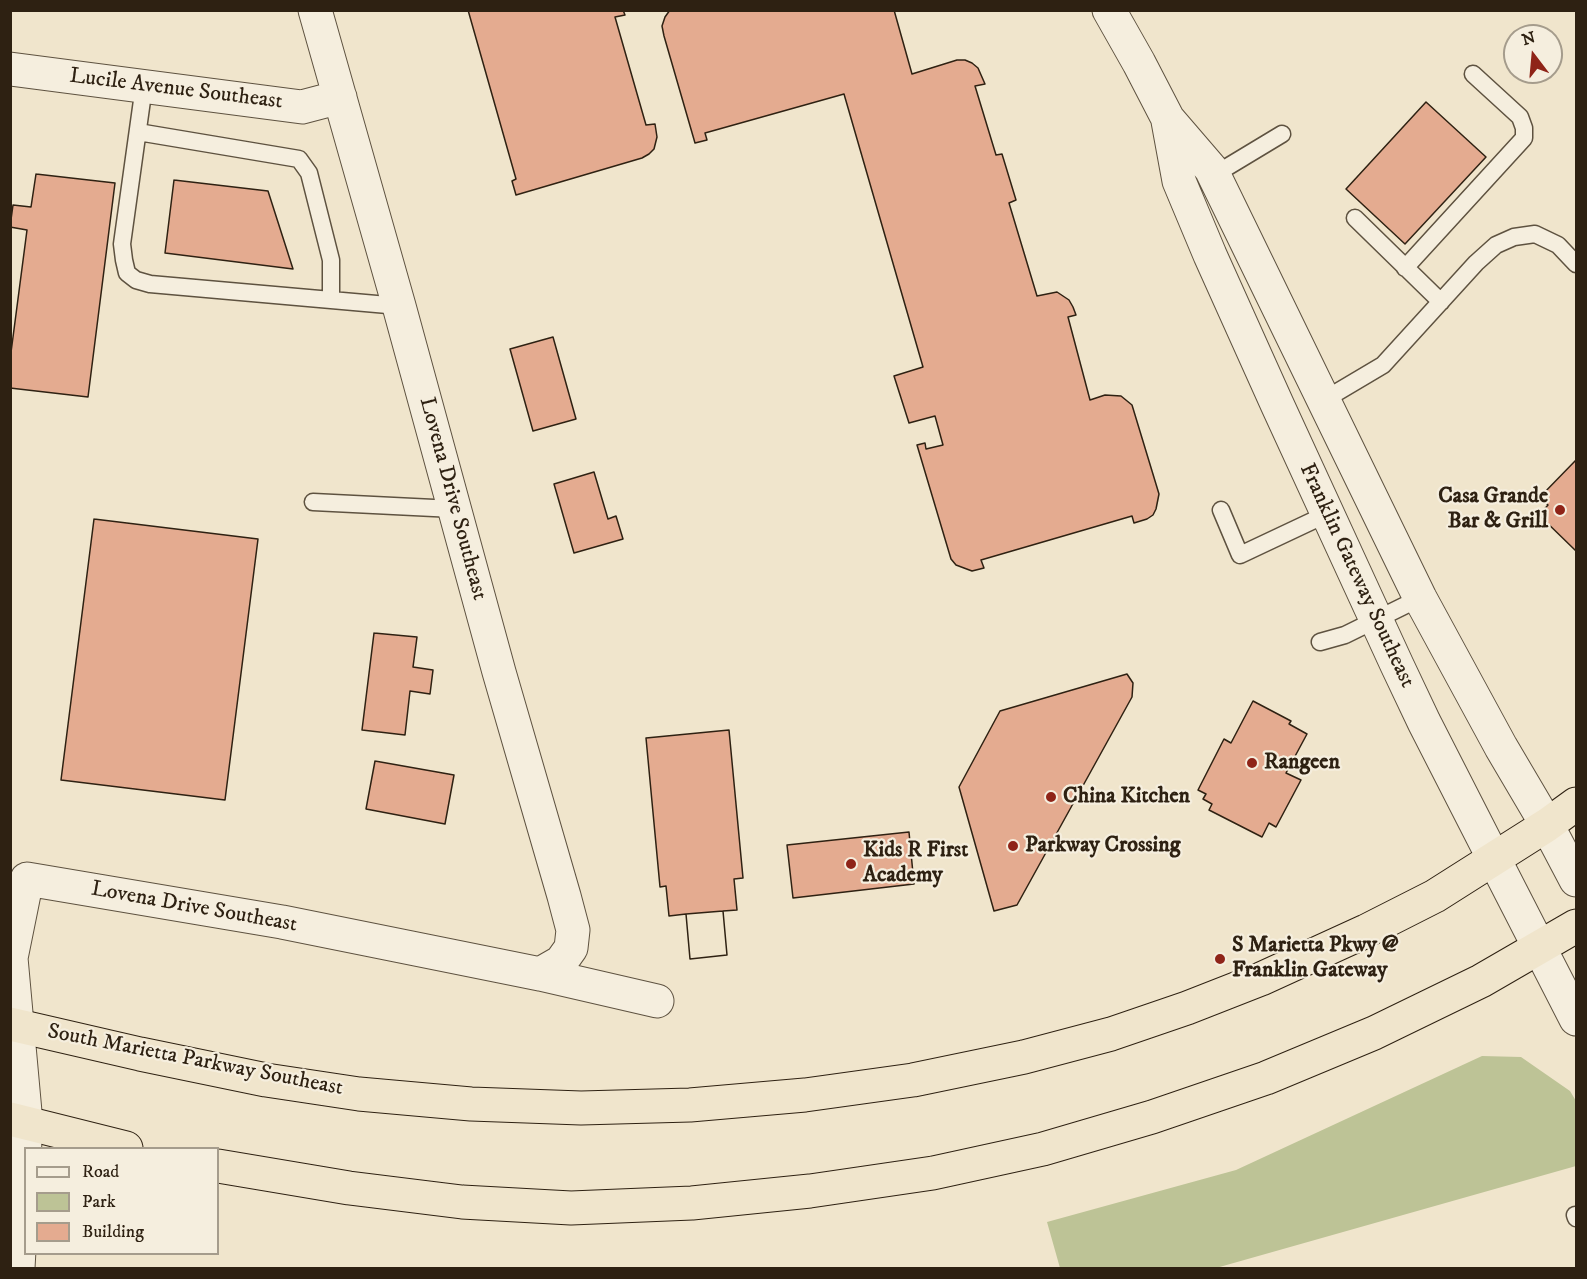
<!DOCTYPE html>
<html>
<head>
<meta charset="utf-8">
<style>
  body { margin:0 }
  #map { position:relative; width:1587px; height:1279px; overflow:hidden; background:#f0e5cc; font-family:"IM FELL DW Pica",serif }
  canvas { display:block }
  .frame { position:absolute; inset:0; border:12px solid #2e2112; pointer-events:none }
  .legend { position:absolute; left:24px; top:1147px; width:195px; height:108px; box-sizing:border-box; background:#f5eede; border:2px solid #a59c8c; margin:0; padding:8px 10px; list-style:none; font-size:18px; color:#2e2112 }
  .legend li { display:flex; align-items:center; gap:12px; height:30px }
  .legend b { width:30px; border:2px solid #a59c8c }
  .north { position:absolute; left:1503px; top:24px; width:60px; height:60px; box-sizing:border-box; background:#f5eede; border:2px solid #a59c8c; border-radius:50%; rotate:344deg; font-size:16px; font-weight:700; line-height:24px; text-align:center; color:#2e2112 }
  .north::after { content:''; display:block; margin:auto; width:21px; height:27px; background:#8f2418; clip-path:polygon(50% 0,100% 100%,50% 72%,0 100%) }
</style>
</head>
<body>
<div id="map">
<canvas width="1587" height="1279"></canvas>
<div class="frame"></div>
<ul class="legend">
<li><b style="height:8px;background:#f5eede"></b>Road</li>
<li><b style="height:16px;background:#bdc396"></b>Park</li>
<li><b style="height:16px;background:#e4ab90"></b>Building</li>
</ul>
<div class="north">N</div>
</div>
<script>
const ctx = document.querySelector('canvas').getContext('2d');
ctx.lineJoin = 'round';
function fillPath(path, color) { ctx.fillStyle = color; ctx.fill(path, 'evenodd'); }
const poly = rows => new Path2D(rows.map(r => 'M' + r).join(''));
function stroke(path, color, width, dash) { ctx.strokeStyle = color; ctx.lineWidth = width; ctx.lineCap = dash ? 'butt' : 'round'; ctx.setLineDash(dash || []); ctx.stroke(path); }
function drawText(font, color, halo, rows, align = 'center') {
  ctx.font = font + ' "IM FELL DW Pica",serif'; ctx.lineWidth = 4.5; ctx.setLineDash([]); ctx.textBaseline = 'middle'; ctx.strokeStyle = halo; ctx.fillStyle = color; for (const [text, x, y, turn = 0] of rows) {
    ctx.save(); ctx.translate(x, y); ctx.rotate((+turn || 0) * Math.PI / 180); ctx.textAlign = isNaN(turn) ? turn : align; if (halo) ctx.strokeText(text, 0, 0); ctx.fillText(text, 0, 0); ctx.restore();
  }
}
fillPath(poly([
  [1482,1056,1521,1057,1570,1091,1576,1101,1576,1166,1216,1268,1060,1268,1047,1222,1236,1170]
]), '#bdc396');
const building = poly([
  [468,10,623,10,625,15,615,17,646,125,655,124,657,137,654,149,649,154,642,158,516,195,512,181,516,179,468,10],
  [670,10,894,10,912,74,957,60,965,60,972,63,978,68,985,84,975,86,996,155,1002,154,1016,200,1009,203,1037,296,1057,292,1069,300,1073,307,1076,315,1068,317,1090,400,1105,395,1121,396,1132,405,1159,494,1156,509,1153,515,1147,519,1134,523,1132,516,981,560,984,568,972,571,956,565,951,559,917,445,925,443,926,449,943,445,935,416,909,423,894,376,923,367,844,94,705,133,707,140,695,143,664,36,662,26,665,17,670,10],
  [1426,102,1486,157,1405,244,1346,189,1426,102],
  [36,174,115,183,88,397,10,388,10,360,27,230,10,227,13,205,31,207,36,174],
  [174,180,268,191,293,269,165,253,174,180],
  [553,337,576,419,533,431,510,349,553,337],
  [1576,460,1576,551,1539,515,1548,505,1540,497,1576,460],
  [594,472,608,519,616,516,623,539,574,553,554,484,594,472],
  [94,519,258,539,225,800,61,780,94,519],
  [374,633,417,637,413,667,433,670,430,694,410,691,405,735,362,730,374,633],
  [1127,674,1133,683,1132,697,1017,905,994,911,959,787,1000,711,1127,674],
  [1253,701,1291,721,1289,724,1307,734,1286,773,1301,780,1276,827,1269,823,1262,837,1209,810,1212,804,1203,799,1206,794,1198,790,1224,739,1231,743,1253,701],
  [729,730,743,878,734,879,737,910,723,911,727,955,690,959,686,914,669,916,666,886,660,887,646,738,729,730],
  [375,761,454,775,445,824,366,809,375,761],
  [909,832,914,884,793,898,787,845,909,832],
  [723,911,727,955,690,959,686,914,723,911]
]);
fillPath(building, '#e4ab90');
stroke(building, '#2e2112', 1.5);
const service = poly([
  [144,86,122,244,124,260,127,273,136,280,150,284,399,306],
  [138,132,299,159,309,173,331,260,331,300],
  [1214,175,1282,134],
  [1355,218,1441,302],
  [1405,268,1524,138,1524,128,1520,117,1473,74],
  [1324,400,1383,365,1476,263,1496,245,1514,237,1535,234,1558,245,1576,264],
  [313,502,454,509],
  [1221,510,1240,555,1327,514],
  [1320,642,1345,635,1420,598],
  [1575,1215,1576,1218]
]);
const minor = poly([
  [315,10,399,306,499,672,564,896,573,930,571,948,561,962,540,974],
  [1109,10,1139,63,1168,119,1211,169,1420,598,1501,747,1547,825],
  [10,69,302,107,340,97],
  [1168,121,1179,181,1210,255,1277,404,1397,665,1424,722,1494,859],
  [18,1268,26,1123,11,958,27,879,282,922,540,974,657,1001]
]);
const tertiary = poly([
  [1547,825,1576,880],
  [1494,859,1576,1019]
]);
const trunk = poly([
  [10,1024,140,1054,266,1080,359,1094,471,1104,581,1108,690,1105,805,1095,913,1080,1024,1057,1111,1034,1187,1008,1261,979,1366,931,1435,896,1547,825,1576,804],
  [10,1119,126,1148],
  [218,1166,349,1188,462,1202,571,1208,692,1203,810,1191,933,1173,1043,1149,1152,1117,1266,1078,1374,1033,1481,981,1576,926]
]);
stroke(service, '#5e5240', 19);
stroke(minor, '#5e5240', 35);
stroke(tertiary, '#5e5240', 35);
stroke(trunk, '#2e2112', 35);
stroke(service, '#f5eede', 16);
stroke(minor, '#f5eede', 33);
stroke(tertiary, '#f5eede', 33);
stroke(trunk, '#f0e5cc', 33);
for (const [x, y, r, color] of [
  [1560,510,6,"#8f2418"],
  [1252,763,6,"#8f2418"],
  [1051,797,6,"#8f2418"],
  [1013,846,6,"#8f2418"],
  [851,864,6,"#8f2418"],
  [1220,959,6,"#8f2418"]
]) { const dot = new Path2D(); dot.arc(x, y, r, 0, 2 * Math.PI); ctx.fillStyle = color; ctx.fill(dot); stroke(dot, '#f5eede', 2); }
drawText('22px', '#2e2112', '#f5eede', [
  ["Lucile Avenue Southeast",176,90,7],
  ["Lovena Drive Southeast",452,499,75],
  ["Franklin Gateway Southeast",1356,576,65],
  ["Lovena Drive Southeast",194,908,10],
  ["South Marietta Parkway Southeast",195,1061,11]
]);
drawText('bold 22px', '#2e2112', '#f5eede', [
  ["Casa Grande",1548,497,"right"],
  ["Bar & Grill",1548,522,"right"],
  ["Rangeen",1264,763],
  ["China Kitchen",1063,797],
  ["Parkway Crossing",1025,846],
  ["Kids R First",863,851],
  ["Academy",863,876],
  ["S Marietta Pkwy @",1232,946],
  ["Franklin Gateway",1232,971]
], 'left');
</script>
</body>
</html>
